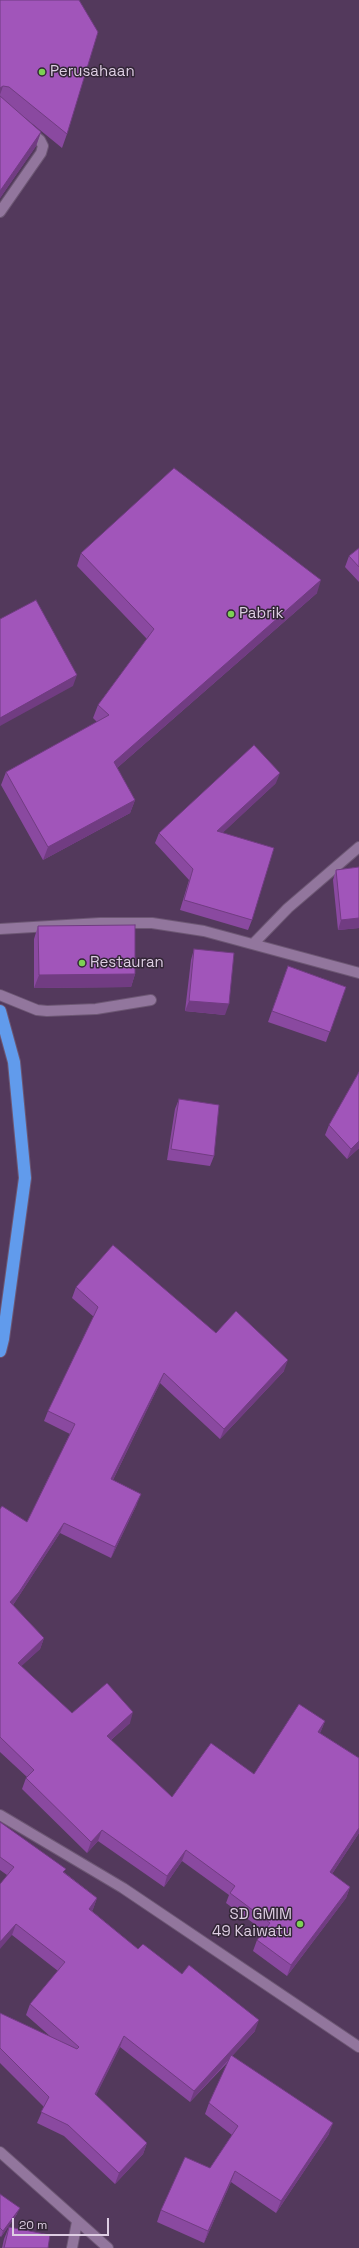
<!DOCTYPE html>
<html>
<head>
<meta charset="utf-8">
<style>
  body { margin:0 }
  #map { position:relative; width:359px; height:2248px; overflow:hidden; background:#53395c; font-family:"Space Grotesk",sans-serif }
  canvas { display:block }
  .scale { position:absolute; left:12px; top:2218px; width:97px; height:18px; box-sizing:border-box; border:2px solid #decee3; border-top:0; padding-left:5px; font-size:12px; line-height:14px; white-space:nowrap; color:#decee3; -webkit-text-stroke:3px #322636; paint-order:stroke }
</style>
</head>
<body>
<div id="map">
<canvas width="359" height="2248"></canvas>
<div class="scale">20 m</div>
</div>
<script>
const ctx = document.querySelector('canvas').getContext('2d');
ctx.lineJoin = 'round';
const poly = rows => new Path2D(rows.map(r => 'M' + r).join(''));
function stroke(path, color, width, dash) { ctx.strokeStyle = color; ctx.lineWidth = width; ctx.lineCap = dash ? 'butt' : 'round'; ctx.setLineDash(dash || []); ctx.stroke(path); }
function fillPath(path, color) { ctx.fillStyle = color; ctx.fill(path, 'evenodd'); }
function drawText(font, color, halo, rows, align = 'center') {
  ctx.font = font + ' "Space Grotesk",sans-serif'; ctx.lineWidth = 3; ctx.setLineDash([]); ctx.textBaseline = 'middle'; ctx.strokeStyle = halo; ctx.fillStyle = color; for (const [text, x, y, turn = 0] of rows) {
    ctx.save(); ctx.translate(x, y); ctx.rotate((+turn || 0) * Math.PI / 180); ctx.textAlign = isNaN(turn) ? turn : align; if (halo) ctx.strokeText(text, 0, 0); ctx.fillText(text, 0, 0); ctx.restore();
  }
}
const minor = poly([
  [0,212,41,153,43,146,40,140,29,131],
  [0,929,100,923,152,923,204,931,359,973],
  [254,943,288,908,359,847],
  [0,995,37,1010,47,1011,96,1009,151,1000],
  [0,1815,123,1888,359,2047],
  [0,2152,108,2248],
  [72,2248,77,2222]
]);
const highway = poly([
  [0,1011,14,1062,25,1178,3,1339,0,1351]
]);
stroke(minor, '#6d5774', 12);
stroke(highway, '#6d5774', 14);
stroke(minor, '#92769d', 10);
stroke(highway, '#619bec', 12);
fillPath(poly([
  [0,0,67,134,62,148,18,112,41,132,36,146,0,198],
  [359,548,359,582,345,567,349,556],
  [81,553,317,593,117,768,135,800,130,813,43,860,1,785,6,772,97,722,93,718,98,705,147,639,77,566],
  [276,783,222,833,252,920,248,930,180,910,189,880,155,843,159,833],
  [359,867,359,928,338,930,333,880,336,870],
  [38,926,135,974,131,987,34,988,34,939],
  [194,949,225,1015,185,1011,191,960],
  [288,966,346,987,326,1042,268,1022],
  [359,1072,359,1148,347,1159,325,1135,329,1125],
  [179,1099,214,1156,210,1166,167,1160,175,1109],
  [76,1287,216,1333,284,1371,220,1439,160,1383,113,1480,137,1504,111,1558,60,1533,13,1605,44,1638,40,1649,21,1666,72,1713,130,1723,111,1740,172,1797,254,1774,325,1721,320,1733,359,1758,359,1833,332,1874,350,1887,346,1898,287,1976,253,1951,257,1940,264,1931,226,1903,229,1895,182,1861,164,1887,98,1841,87,1853,22,1789,26,1778,27,1777,0,1752,0,1509,27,1522,70,1434,44,1421,48,1411,94,1317,72,1298],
  [0,1822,97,1898,93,1909,92,1911,138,1949,255,2031,232,2056,329,2134,276,2213,231,2182,204,2243,157,2222,161,2210,210,2168,232,2135,205,2114,209,2103,228,2062,190,2102,120,2047,96,2095,147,2143,143,2154,115,2184,64,2136,37,2123,44,2107,0,2063,0,2013,51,2037,26,2015,30,2004,58,1971,12,1935,7,1875,0,1870],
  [0,2194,17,2214,1,2237,0,2236],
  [9,2227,48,2248,2,2248,4,2239]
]), '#8a49a0');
fillPath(poly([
  [3,86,0,95,0,88],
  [41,132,36,146,0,198,0,191],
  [321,580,317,593,109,775,114,762],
  [77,675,73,686,0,726,0,718],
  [280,773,276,783,213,842,217,831],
  [135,800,130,813,43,860,48,847],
  [359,918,359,928,338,930,341,920],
  [135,974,131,987,34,988,39,975],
  [189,1001,229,1004,225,1015,185,1011],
  [359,1141,359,1148,347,1159,351,1149],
  [288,1360,284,1371,220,1439,224,1429],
  [164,1373,160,1383,108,1490,111,1479],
  [141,1494,137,1504,111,1558,115,1547],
  [64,1523,60,1533,15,1602,6,1612,10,1602],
  [44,1638,40,1649,14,1673,18,1663],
  [133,1712,130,1723,103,1747,107,1736],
  [325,1721,321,1731,314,1742,318,1732],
  [359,1828,359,1833,326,1883,330,1872],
  [102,1830,98,1841,87,1853,91,1842],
  [186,1850,182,1861,164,1887,167,1876],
  [350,1887,346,1898,287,1976,291,1965],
  [97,1898,93,1909,85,1920,89,1909],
  [16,1924,12,1935,0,1949,0,1942],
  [259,2020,255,2031,190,2102,194,2091],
  [124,2036,120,2047,91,2105,95,2094],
  [333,2123,329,2134,276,2213,281,2201],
  [147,2143,143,2154,115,2184,119,2173],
  [235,2171,231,2182,204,2243,208,2231],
  [20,2208,17,2214,1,2237,3,2231]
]), '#713c82');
const building = poly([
  [0,0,79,0,98,32,67,134,9,87,3,86,0,88,0,0],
  [0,96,41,132,0,191,0,96],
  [174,468,321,580,114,762,135,800,48,847,6,772,109,715,98,705,154,629,81,553,174,468],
  [359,548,359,567,349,556,359,548],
  [36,600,77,675,0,718,0,619,36,600],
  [254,745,280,773,217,831,274,848,252,920,184,900,193,869,159,833,254,745],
  [359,867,359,918,341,920,336,870,359,867],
  [135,925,135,974,39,975,38,926,135,925],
  [194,949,234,953,229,1004,189,1001,194,949],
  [288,966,346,987,330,1032,272,1011,288,966],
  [359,1072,359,1141,351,1149,329,1125,359,1072],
  [179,1099,219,1105,214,1156,171,1149,179,1099],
  [113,1245,216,1333,236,1311,288,1360,224,1429,164,1373,111,1479,141,1494,115,1547,64,1523,19,1592,10,1602,44,1638,18,1663,72,1713,107,1683,133,1712,107,1736,172,1797,211,1743,254,1774,299,1704,325,1721,318,1732,359,1758,359,1828,330,1872,350,1887,291,1965,257,1940,270,1923,230,1893,235,1886,186,1850,167,1876,102,1830,91,1842,26,1778,34,1770,0,1737,0,1509,2,1506,27,1522,75,1424,48,1411,98,1307,76,1287,113,1245],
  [0,1822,66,1869,63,1872,97,1898,89,1909,138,1949,143,1944,182,1974,189,1965,259,2020,194,2091,124,2036,95,2094,147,2143,119,2173,68,2125,41,2112,49,2097,0,2048,0,2013,77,2049,79,2047,30,2004,65,1962,16,1924,0,1942,0,1884,14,1867,0,1857,0,1822],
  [231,2055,333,2123,281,2201,235,2171,208,2231,161,2210,185,2157,210,2168,238,2126,209,2103,231,2055],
  [0,2194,20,2208,3,2231,0,2228,0,2194],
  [9,2227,50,2235,48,2248,4,2248,9,2227]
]);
fillPath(building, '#a155ba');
stroke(building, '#713c82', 1);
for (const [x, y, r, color] of [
  [42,72,4,"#7cd154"],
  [231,614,4,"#7cd154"],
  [82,963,4,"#7cd154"],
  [300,1924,4,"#7cd154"]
]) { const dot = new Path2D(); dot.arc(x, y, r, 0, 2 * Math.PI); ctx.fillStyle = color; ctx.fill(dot); stroke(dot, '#322636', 1.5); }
drawText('15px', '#decee3', '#322636', [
  ["Perusahaan",50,72],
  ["Pabrik",239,614],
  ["Restauran",90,963],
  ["SD GMIM",292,1915,"right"],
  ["49 Kaiwatu",292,1932,"right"]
], 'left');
</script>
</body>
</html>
